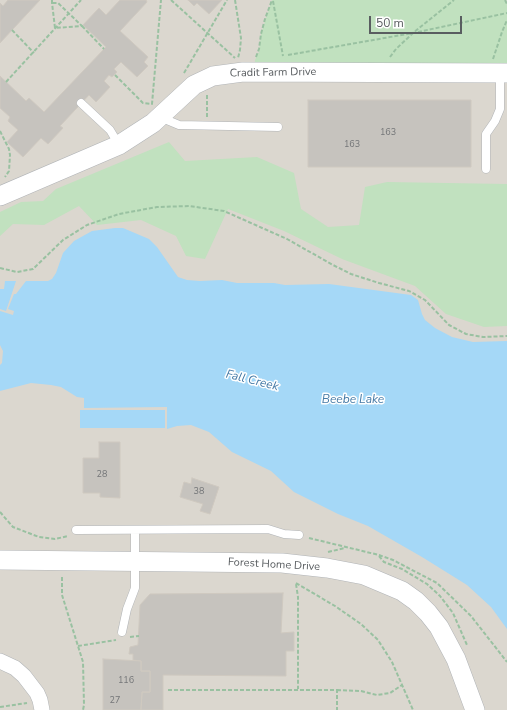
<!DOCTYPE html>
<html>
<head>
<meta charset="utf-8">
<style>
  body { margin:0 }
  #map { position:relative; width:507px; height:710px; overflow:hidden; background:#ebe8e1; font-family:"Nunito Sans",sans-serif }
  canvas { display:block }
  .scale { position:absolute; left:369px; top:16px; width:93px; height:18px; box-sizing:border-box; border:2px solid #595d60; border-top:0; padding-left:5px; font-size:12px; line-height:14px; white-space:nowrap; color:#595d60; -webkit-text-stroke:3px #fff; paint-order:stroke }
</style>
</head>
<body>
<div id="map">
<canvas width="507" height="710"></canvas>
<div class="scale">50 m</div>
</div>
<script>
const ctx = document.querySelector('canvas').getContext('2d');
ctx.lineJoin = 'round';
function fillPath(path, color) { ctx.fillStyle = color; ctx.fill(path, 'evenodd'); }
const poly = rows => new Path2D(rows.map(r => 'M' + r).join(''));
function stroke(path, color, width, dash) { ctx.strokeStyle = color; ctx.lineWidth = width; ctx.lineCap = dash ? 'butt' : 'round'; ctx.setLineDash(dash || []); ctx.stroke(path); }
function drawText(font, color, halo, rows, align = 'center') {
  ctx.font = font + ' "Nunito Sans",sans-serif'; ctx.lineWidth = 3; ctx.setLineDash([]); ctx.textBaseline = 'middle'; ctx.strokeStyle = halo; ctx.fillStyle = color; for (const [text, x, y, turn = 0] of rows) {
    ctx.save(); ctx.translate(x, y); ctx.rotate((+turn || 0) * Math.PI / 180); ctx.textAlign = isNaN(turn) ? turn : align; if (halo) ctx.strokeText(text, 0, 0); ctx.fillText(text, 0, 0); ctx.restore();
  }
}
fillPath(poly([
  [0,0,507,0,507,710,0,710]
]), '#dbd7cf');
fillPath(poly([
  [272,0,505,0,507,4,507,73,254,73,255,60,259,52,261,34],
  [169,142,185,161,257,157,294,173,301,209,328,227,359,225,365,187,387,182,507,184,507,326,484,327,446,314,415,286,342,259,284,231,228,209,205,259,186,256,176,236,141,220,97,225,79,206,44,225,13,224,0,236,0,212,21,202,43,201,56,189]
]), '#c1e1bf');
fillPath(poly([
  [115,228,123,228,149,239,157,247,178,277,187,280,200,281,222,280,237,283,274,283,285,285,329,284,411,295,418,300,422,314,425,320,435,328,452,337,473,342,507,341,507,629,491,607,467,585,422,557,368,526,338,514,294,492,271,471,232,452,209,432,191,425,177,426,167,429,167,407,84,408,84,398,77,397,61,387,51,385,31,383,0,391,0,365,2,363,3,351,0,345,0,311,13,315,14,311,8,309,14,294,16,294,26,281,48,281,52,279,56,273,63,253,74,241,92,231],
  [5,281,16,281,6,311,0,309,0,289,4,289],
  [80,410,165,410,165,428,80,428]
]), '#a5d8f7');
const building = poly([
  [8,0,40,0,0,43,0,3,3,6,8,0],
  [120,0,146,0,147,2,120,31,148,57,144,62,148,66,137,77,121,62,114,69,117,72,112,77,109,75,104,81,110,87,96,102,89,95,60,126,63,128,48,144,41,138,23,157,7,142,18,130,8,121,10,117,0,108,0,76,26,101,29,98,44,112,106,47,83,25,99,8,106,15,120,0],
  [188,0,222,0,209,14,197,3,194,6,188,0],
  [308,100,471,100,471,167,308,167,308,100],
  [99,442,120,442,120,498,100,497,100,493,83,493,83,458,99,458,99,442],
  [192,478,219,487,210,514,200,511,203,504,180,497,184,482,191,484,192,478],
  [283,593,281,633,294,632,294,651,286,651,286,676,163,675,163,710,141,710,142,692,150,692,150,671,141,671,141,661,133,660,133,654,129,654,130,647,138,645,140,605,150,594,283,593],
  [103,659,141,661,141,671,150,671,150,692,142,692,141,710,103,710,103,659]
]);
fillPath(building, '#c6c3be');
stroke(building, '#cfc9c0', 1);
const service = poly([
  [81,103,110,130,119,145],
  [162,115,167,120,179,125,278,127],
  [486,169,486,134,495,121,500,109,500,73],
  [76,530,268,529,284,534,299,535],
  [122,632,127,609,135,588,135,530]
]);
const minor = poly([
  [0,661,15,668,24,676,37,693,40,700,42,710]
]);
const tertiary = poly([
  [0,196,119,145,153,123,194,85,213,76,243,72,507,73],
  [0,560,282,563,327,568,364,575,402,591,416,601,428,613,439,627,456,659,475,710]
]);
stroke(service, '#b1b4b7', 9);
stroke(minor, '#b1b4b7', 16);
stroke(tertiary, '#b1b4b7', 20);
stroke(poly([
  [52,0,52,3,55,28,82,26,58,3,52,3],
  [171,0,235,58],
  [235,0,241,38,240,50,238,58],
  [505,0,507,4],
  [273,1,283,56],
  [82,26,104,49],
  [12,30,34,53],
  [288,55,413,33,507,13],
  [256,57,259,49,261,34,265,19,272,0],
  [390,57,396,49,413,33,454,0],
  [493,59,502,32,507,20],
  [184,73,227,0],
  [115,75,143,103,152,104,161,0],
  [6,82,81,0],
  [207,95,207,117],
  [0,131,9,149,10,155,9,171,5,177],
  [0,268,17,272,33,269,63,240,87,225,119,214,157,207,189,206,224,211,287,239,333,265,351,274,379,283,409,291,425,300,449,325,466,334,483,337,507,336],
  [0,512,13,527,39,537,55,539,68,536],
  [309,538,379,555,393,560,437,583,471,616,507,662],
  [328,552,345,548],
  [379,556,384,562,402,569,427,584,440,596,453,613,467,645],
  [62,577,62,595,83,662,84,705,83,710],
  [296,583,335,606,361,624,378,640,392,662,413,710],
  [296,584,298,597,298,689],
  [130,637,139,636],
  [78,646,116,640],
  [168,690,337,690,337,710],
  [337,690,361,691,377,695,390,693,402,685],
  [0,707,27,703]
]), '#99c1a1', 2, [4, 2]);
stroke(service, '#fff', 8);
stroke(minor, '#fff', 15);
stroke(tertiary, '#fff', 19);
drawText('9px', '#747678', null, [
  ["163",388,133],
  ["163",352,145],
  ["28",102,475],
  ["38",199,492],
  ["116",126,681],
  ["27",115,701]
]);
drawText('11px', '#595d60', '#fff', [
  ["Cradit Farm Drive",273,73,-1],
  ["Forest Home Drive",274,565,3]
]);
drawText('italic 12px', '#457aa6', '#fff', [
  ["Fall Creek",252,381,14],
  ["Beebe Lake",353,400]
]);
</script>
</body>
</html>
